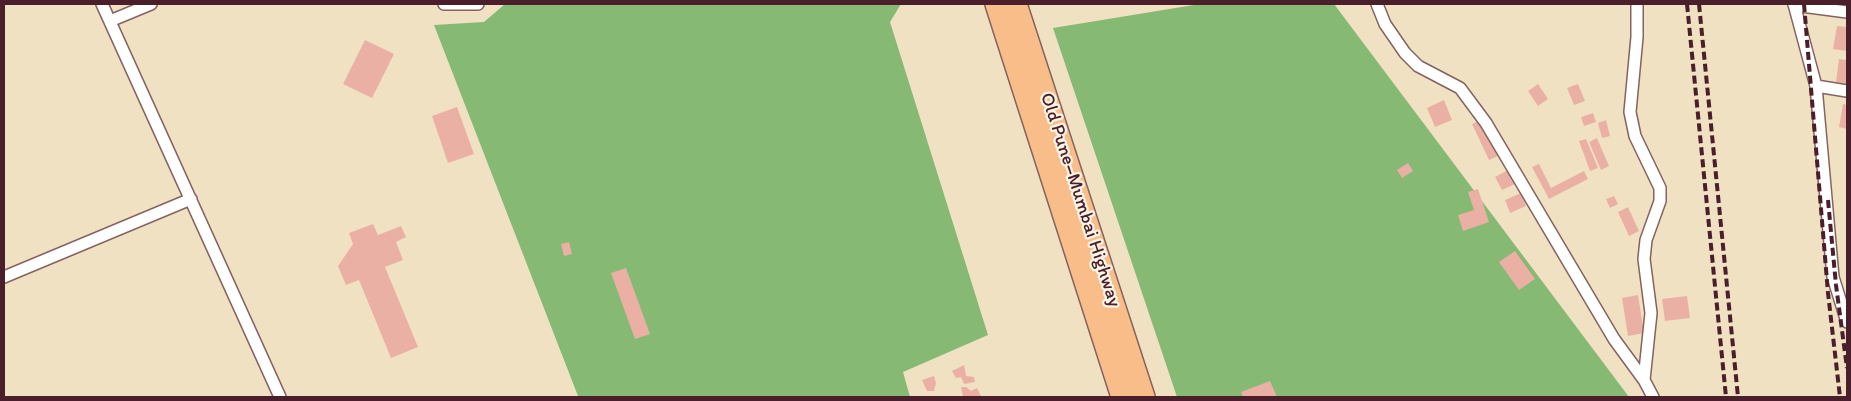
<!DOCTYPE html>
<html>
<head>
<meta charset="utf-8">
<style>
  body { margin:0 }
  #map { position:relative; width:1851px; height:401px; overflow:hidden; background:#f1e1c3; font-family:Itim,sans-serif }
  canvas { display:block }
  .frame { position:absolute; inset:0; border:5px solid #4a1f2b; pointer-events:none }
</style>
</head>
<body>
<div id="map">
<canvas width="1851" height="401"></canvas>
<div class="frame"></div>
</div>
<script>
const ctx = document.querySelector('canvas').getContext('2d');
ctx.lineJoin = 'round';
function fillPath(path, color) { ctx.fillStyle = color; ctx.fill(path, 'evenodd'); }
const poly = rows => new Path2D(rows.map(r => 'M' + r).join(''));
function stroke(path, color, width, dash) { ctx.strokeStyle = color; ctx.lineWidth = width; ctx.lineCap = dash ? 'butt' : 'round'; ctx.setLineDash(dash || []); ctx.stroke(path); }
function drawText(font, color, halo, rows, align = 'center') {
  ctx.font = font + ' Itim,sans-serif'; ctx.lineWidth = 4.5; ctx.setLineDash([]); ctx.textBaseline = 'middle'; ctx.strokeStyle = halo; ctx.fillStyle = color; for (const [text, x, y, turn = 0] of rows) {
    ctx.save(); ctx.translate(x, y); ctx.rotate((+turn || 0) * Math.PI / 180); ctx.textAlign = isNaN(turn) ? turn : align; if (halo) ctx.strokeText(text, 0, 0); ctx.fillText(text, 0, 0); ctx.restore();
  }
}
fillPath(poly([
  [505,4,901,4,890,22,988,335,903,372,910,397,578,396,434,25,484,22],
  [1200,4,1334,4,1629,397,1177,397,1053,28]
]), '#86b974');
fillPath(poly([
  [1837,26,1847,27,1847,51,1833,49],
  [365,40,394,54,372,98,343,84],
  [1839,59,1847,60,1847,84,1836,82],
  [1538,84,1548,99,1538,106,1528,91],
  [1578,84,1585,101,1574,105,1567,88],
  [1444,100,1452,120,1435,127,1427,108],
  [1843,104,1847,105,1847,129,1839,127],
  [457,107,474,154,448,163,432,116],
  [1593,113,1596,122,1584,126,1581,117],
  [1481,120,1498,156,1489,160,1472,124],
  [1606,120,1610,136,1602,138,1598,123],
  [1597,138,1609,166,1601,170,1589,142],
  [1586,139,1598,168,1590,171,1579,141],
  [1408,163,1413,171,1402,178,1397,170],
  [1539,164,1551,188,1584,171,1588,179,1549,199,1532,167],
  [1508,170,1515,184,1502,190,1495,177],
  [1478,189,1489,222,1463,231,1458,215,1474,210,1468,192],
  [1521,193,1526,206,1510,213,1505,200],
  [1614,196,1618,204,1610,208,1606,199],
  [1628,207,1639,231,1629,236,1618,212],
  [373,224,378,235,401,226,406,237,396,242,403,260,385,267,418,347,391,358,359,280,346,285,338,266,353,244,349,233],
  [569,242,572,254,564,256,561,244],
  [1515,251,1535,279,1519,290,1499,262],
  [626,268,650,334,635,339,611,273],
  [1638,295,1644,333,1628,336,1622,298],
  [1687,296,1690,318,1665,321,1662,299],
  [964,365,966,376,974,377,975,382,964,384,961,377,956,378,952,371],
  [934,376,936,383,934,391,927,391,922,380],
  [1270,381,1277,397,1243,397,1241,392],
  [961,387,966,387,971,391,977,388,981,396,963,397]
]), '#ebb0a4');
const street = poly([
  [102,4,280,397],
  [444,4,478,4],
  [1377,4,1385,24,1405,53,1418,66,1460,88,1486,123,1614,339,1644,380,1653,397],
  [1637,4,1637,37,1630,112,1635,136,1660,188,1660,201,1646,240,1644,259,1651,313,1644,380],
  [1794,4,1816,86,1833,277,1847,322],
  [1794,5,1847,12],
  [110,21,151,4],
  [1816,86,1847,91],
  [4,277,191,199]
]);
const highway = poly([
  [996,4,1122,397],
  [1016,4,1144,397]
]);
stroke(street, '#846360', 14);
stroke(highway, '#846360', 24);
stroke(street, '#fff', 11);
stroke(highway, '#f8bd89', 21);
stroke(poly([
  [1687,4,1726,397],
  [1699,4,1738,397],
  [1804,4,1828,293,1840,397],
  [1828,200,1836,285,1847,368]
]), '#4a1f2b', 4, [8, 4]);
drawText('19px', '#4a1f2b', '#fcf5e5', [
  ["Old Pune–Mumbai Highway",1080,200,72]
]);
</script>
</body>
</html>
